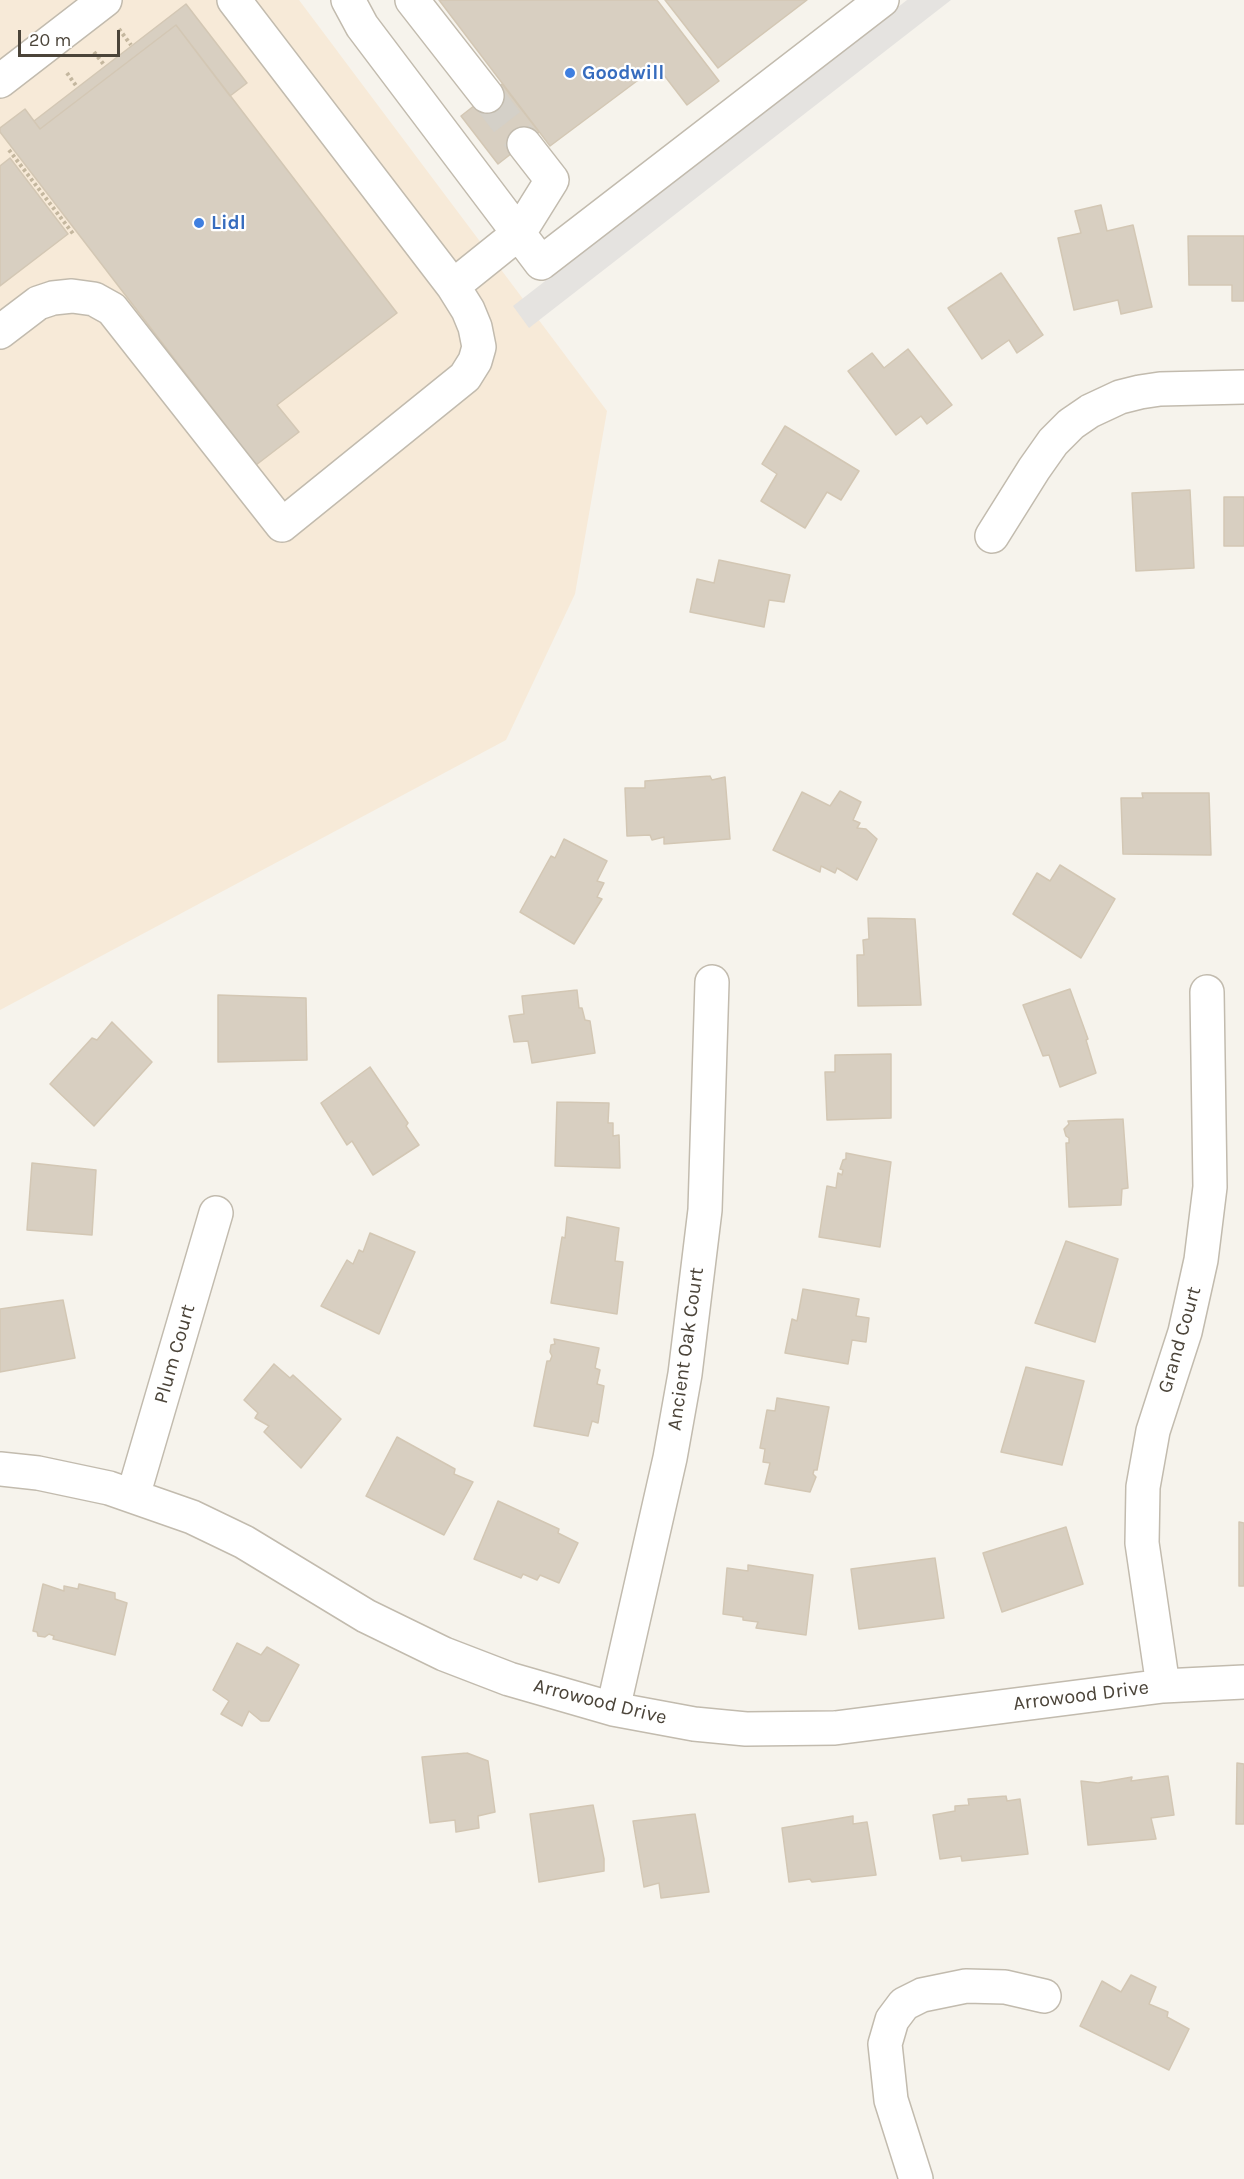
<!DOCTYPE html>
<html>
<head>
<meta charset="utf-8">
<style>
  body { margin:0 }
  #map { position:relative; width:1244px; height:2179px; overflow:hidden; background:#f6f3ec; font-family:Karla,sans-serif }
  canvas { display:block }
  .scale { position:absolute; left:18px; top:30px; width:102px; height:27px; box-sizing:border-box; border:3px solid #4b4439; border-top:0; padding-left:8px; font-size:18px; line-height:21px; white-space:nowrap; color:#4b4439; -webkit-text-stroke:4px #fff; paint-order:stroke }
</style>
</head>
<body>
<div id="map">
<canvas width="1244" height="2179"></canvas>
<div class="scale">20 m</div>
</div>
<script>
const ctx = document.querySelector('canvas').getContext('2d');
ctx.lineJoin = 'round';
function fillPath(path, color) { ctx.fillStyle = color; ctx.fill(path, 'evenodd'); }
const poly = rows => new Path2D(rows.map(r => 'M' + r).join(''));
function stroke(path, color, width, dash) { ctx.strokeStyle = color; ctx.lineWidth = width; ctx.lineCap = dash ? 'butt' : 'round'; ctx.setLineDash(dash || []); ctx.stroke(path); }
function drawText(font, color, halo, rows, align = 'center') {
  ctx.font = font + ' Karla,sans-serif'; ctx.lineWidth = 4.5; ctx.setLineDash([]); ctx.textBaseline = 'middle'; ctx.strokeStyle = halo; ctx.fillStyle = color; for (const [text, x, y, turn = 0] of rows) {
    ctx.save(); ctx.translate(x, y); ctx.rotate((+turn || 0) * Math.PI / 180); ctx.textAlign = isNaN(turn) ? turn : align; if (halo) ctx.strokeText(text, 0, 0); ctx.fillText(text, 0, 0); ctx.restore();
  }
}
fillPath(poly([
  [0,0,299,0,607,411,575,594,506,740,0,1010]
]), '#f7ead8');
fillPath(poly([
  [907,0,951,0,529,328,513,306]
]), '#e5e3e0');
const building = poly([
  [439,0,657,0,719,81,687,105,657,66,550,146,439,0],
  [665,0,807,0,718,68,665,0],
  [186,4,247,83,230,96,176,25,40,129,34,121,186,4],
  [176,25,397,313,277,405,299,432,256,465,0,132,0,128,25,109,40,129,176,25],
  [502,84,539,132,498,164,461,116,502,84],
  [10,158,68,234,0,286,0,166,10,158],
  [1101,205,1107,231,1133,225,1152,307,1121,314,1118,300,1074,310,1058,238,1081,233,1075,211,1101,205],
  [1188,236,1244,236,1244,301,1232,301,1232,285,1189,285,1188,236],
  [1001,273,1043,335,1017,353,1009,340,982,359,948,308,1001,273],
  [908,349,952,405,927,424,921,416,896,435,848,371,872,353,884,368,908,349],
  [785,426,859,471,841,500,827,492,805,528,761,501,777,474,762,464,785,426],
  [1190,490,1194,568,1136,571,1132,493,1190,490],
  [1224,497,1244,497,1244,546,1224,546,1224,497],
  [719,560,790,575,784,602,769,600,764,627,690,612,697,579,714,583,719,560],
  [710,776,712,780,725,777,730,839,664,844,664,837,652,840,650,835,627,836,625,788,645,788,645,781,710,776],
  [840,791,861,802,853,820,860,823,857,828,866,829,877,839,857,880,837,868,835,873,821,866,820,872,773,850,802,792,830,806,840,791],
  [1142,793,1209,793,1211,855,1123,854,1121,798,1143,798,1142,793],
  [564,839,607,861,597,881,604,883,597,897,602,899,574,944,520,912,551,856,555,858,564,839],
  [1060,865,1115,899,1081,958,1013,914,1037,873,1050,881,1060,865],
  [868,918,915,919,921,1005,858,1006,857,955,864,955,863,940,869,939,868,918],
  [1070,989,1088,1039,1086,1040,1096,1073,1060,1087,1049,1055,1043,1056,1023,1005,1070,989],
  [577,990,579,1008,582,1008,585,1020,590,1021,595,1053,532,1063,528,1041,514,1042,509,1016,524,1014,522,996,577,990],
  [218,995,306,998,307,1060,218,1062,218,995],
  [112,1022,152,1062,94,1126,50,1084,92,1038,97,1040,112,1022],
  [891,1054,891,1118,827,1120,825,1072,835,1072,835,1055,891,1054],
  [370,1067,408,1123,406,1126,419,1145,373,1175,352,1141,347,1145,321,1103,370,1067],
  [557,1102,609,1103,608,1123,613,1123,613,1136,619,1135,620,1168,555,1166,557,1102],
  [1123,1119,1128,1188,1122,1189,1121,1205,1069,1207,1066,1143,1069,1143,1069,1138,1066,1136,1064,1129,1069,1124,1068,1121,1123,1119],
  [846,1153,891,1162,880,1247,819,1237,827,1186,836,1188,838,1173,842,1175,843,1170,840,1169,843,1160,846,1159,846,1153],
  [32,1163,96,1170,92,1235,27,1230,32,1163],
  [567,1217,619,1228,615,1261,623,1262,617,1314,551,1303,562,1237,565,1238,567,1217],
  [370,1233,415,1252,379,1334,321,1306,347,1260,353,1264,359,1250,363,1252,370,1233],
  [1066,1241,1118,1259,1095,1342,1035,1323,1066,1241],
  [803,1289,859,1299,856,1316,869,1318,866,1342,852,1340,848,1364,785,1353,792,1319,797,1321,803,1289],
  [63,1300,75,1358,0,1372,0,1309,63,1300],
  [554,1339,599,1348,595,1368,600,1370,597,1384,604,1386,598,1423,592,1421,588,1436,534,1426,547,1361,550,1361,552,1356,550,1352,551,1345,555,1344,554,1339],
  [274,1364,290,1378,293,1375,341,1419,301,1468,264,1432,269,1426,255,1418,258,1413,244,1400,274,1364],
  [1026,1367,1084,1381,1062,1465,1001,1452,1026,1367],
  [777,1398,829,1407,817,1470,814,1470,813,1474,816,1477,810,1492,765,1484,770,1463,763,1462,765,1449,760,1448,767,1410,775,1411,777,1398],
  [397,1437,455,1469,454,1474,473,1482,444,1535,366,1496,397,1437],
  [498,1501,559,1529,558,1533,578,1543,559,1583,540,1575,537,1580,523,1574,521,1578,474,1559,498,1501],
  [1239,1522,1244,1523,1244,1586,1239,1586,1239,1522],
  [1066,1527,1083,1584,1002,1612,983,1553,1066,1527],
  [935,1558,944,1618,859,1629,851,1569,935,1558],
  [748,1565,813,1575,806,1635,756,1628,758,1622,743,1620,743,1617,723,1614,727,1568,748,1571,748,1565],
  [43,1584,64,1591,64,1586,78,1589,79,1584,115,1593,115,1599,127,1603,115,1655,53,1639,54,1636,49,1634,45,1637,38,1636,37,1632,33,1631,43,1584],
  [237,1643,261,1655,267,1647,299,1665,269,1721,261,1721,249,1711,242,1726,221,1714,229,1701,213,1690,237,1643],
  [467,1753,488,1761,495,1812,478,1816,479,1828,456,1832,455,1820,430,1823,422,1757,467,1753],
  [1237,1763,1244,1764,1244,1824,1236,1824,1237,1763],
  [1168,1776,1174,1815,1151,1818,1156,1839,1088,1845,1081,1781,1098,1783,1132,1777,1131,1781,1168,1776],
  [1006,1796,1007,1801,1020,1799,1028,1854,962,1861,961,1856,940,1859,933,1815,955,1811,955,1806,969,1805,968,1799,1006,1796],
  [593,1805,604,1859,604,1871,539,1882,530,1814,593,1805],
  [695,1814,709,1892,661,1898,659,1883,644,1887,633,1821,695,1814],
  [853,1816,853,1824,867,1822,876,1875,812,1882,810,1879,789,1882,782,1828,853,1816],
  [1131,1975,1156,1987,1149,2004,1168,2012,1167,2017,1189,2029,1169,2070,1080,2026,1102,1981,1121,1992,1131,1975]
]);
fillPath(building, '#d8cfc1');
stroke(building, '#d3c7b4', 1.5);
stroke(poly([
  [487,96,524,144]
]), '#d4d0c8', 33, [33, 16]);
const minor = poly([
  [348,0,362,26,541,263,882,0],
  [412,0,487,96],
  [0,81,105,0],
  [453,286,519,233,552,180,524,144],
  [0,332,38,303,53,298,72,296,94,299,112,309,282,525,465,377,475,361,479,347,475,327,468,310,453,286,234,0],
  [992,536,1034,469,1053,442,1071,424,1090,411,1120,397,1140,392,1160,389,1244,387],
  [0,1469,38,1473,109,1488,192,1517,244,1542,366,1616,444,1654,509,1679,613,1709,694,1724,746,1729,835,1728,1163,1686,1244,1682],
  [133,1496,216,1213],
  [1163,1686,1142,1543,1143,1487,1153,1431,1185,1332,1201,1260,1210,1187,1207,992],
  [613,1709,670,1458,685,1374,705,1210,712,982],
  [916,2179,891,2100,885,2044,892,2020,904,2004,922,1995,966,1986,1005,1987,1044,1996]
]);
stroke(minor, '#c2bbae', 36);
stroke(poly([
  [119,29,131,45],
  [94,52,105,66],
  [67,73,77,87],
  [9,150,74,235]
]), '#c4b79f', 4, [3, 3]);
stroke(minor, '#fff', 33);
for (const [x, y, r, color] of [
  [570,73,6,"#3f7fe0"],
  [199,223,6,"#3f7fe0"]
]) { const dot = new Path2D(); dot.arc(x, y, r, 0, 2 * Math.PI); ctx.fillStyle = color; ctx.fill(dot); stroke(dot, '#fff', 2); }
drawText('bold 20px', '#366cbe', '#fff', [
  ["Goodwill",582,73],
  ["Lidl",211,223]
], 'left');
drawText('20px', '#4b4439', '#fff', [
  ["Grand Court",1180,1340,-74],
  ["Ancient Oak Court",686,1349,-82],
  ["Plum Court",175,1354,-74],
  ["Arrowood Drive",1081,1696,-7],
  ["Arrowood Drive",600,1702,14]
]);
</script>
</body>
</html>
